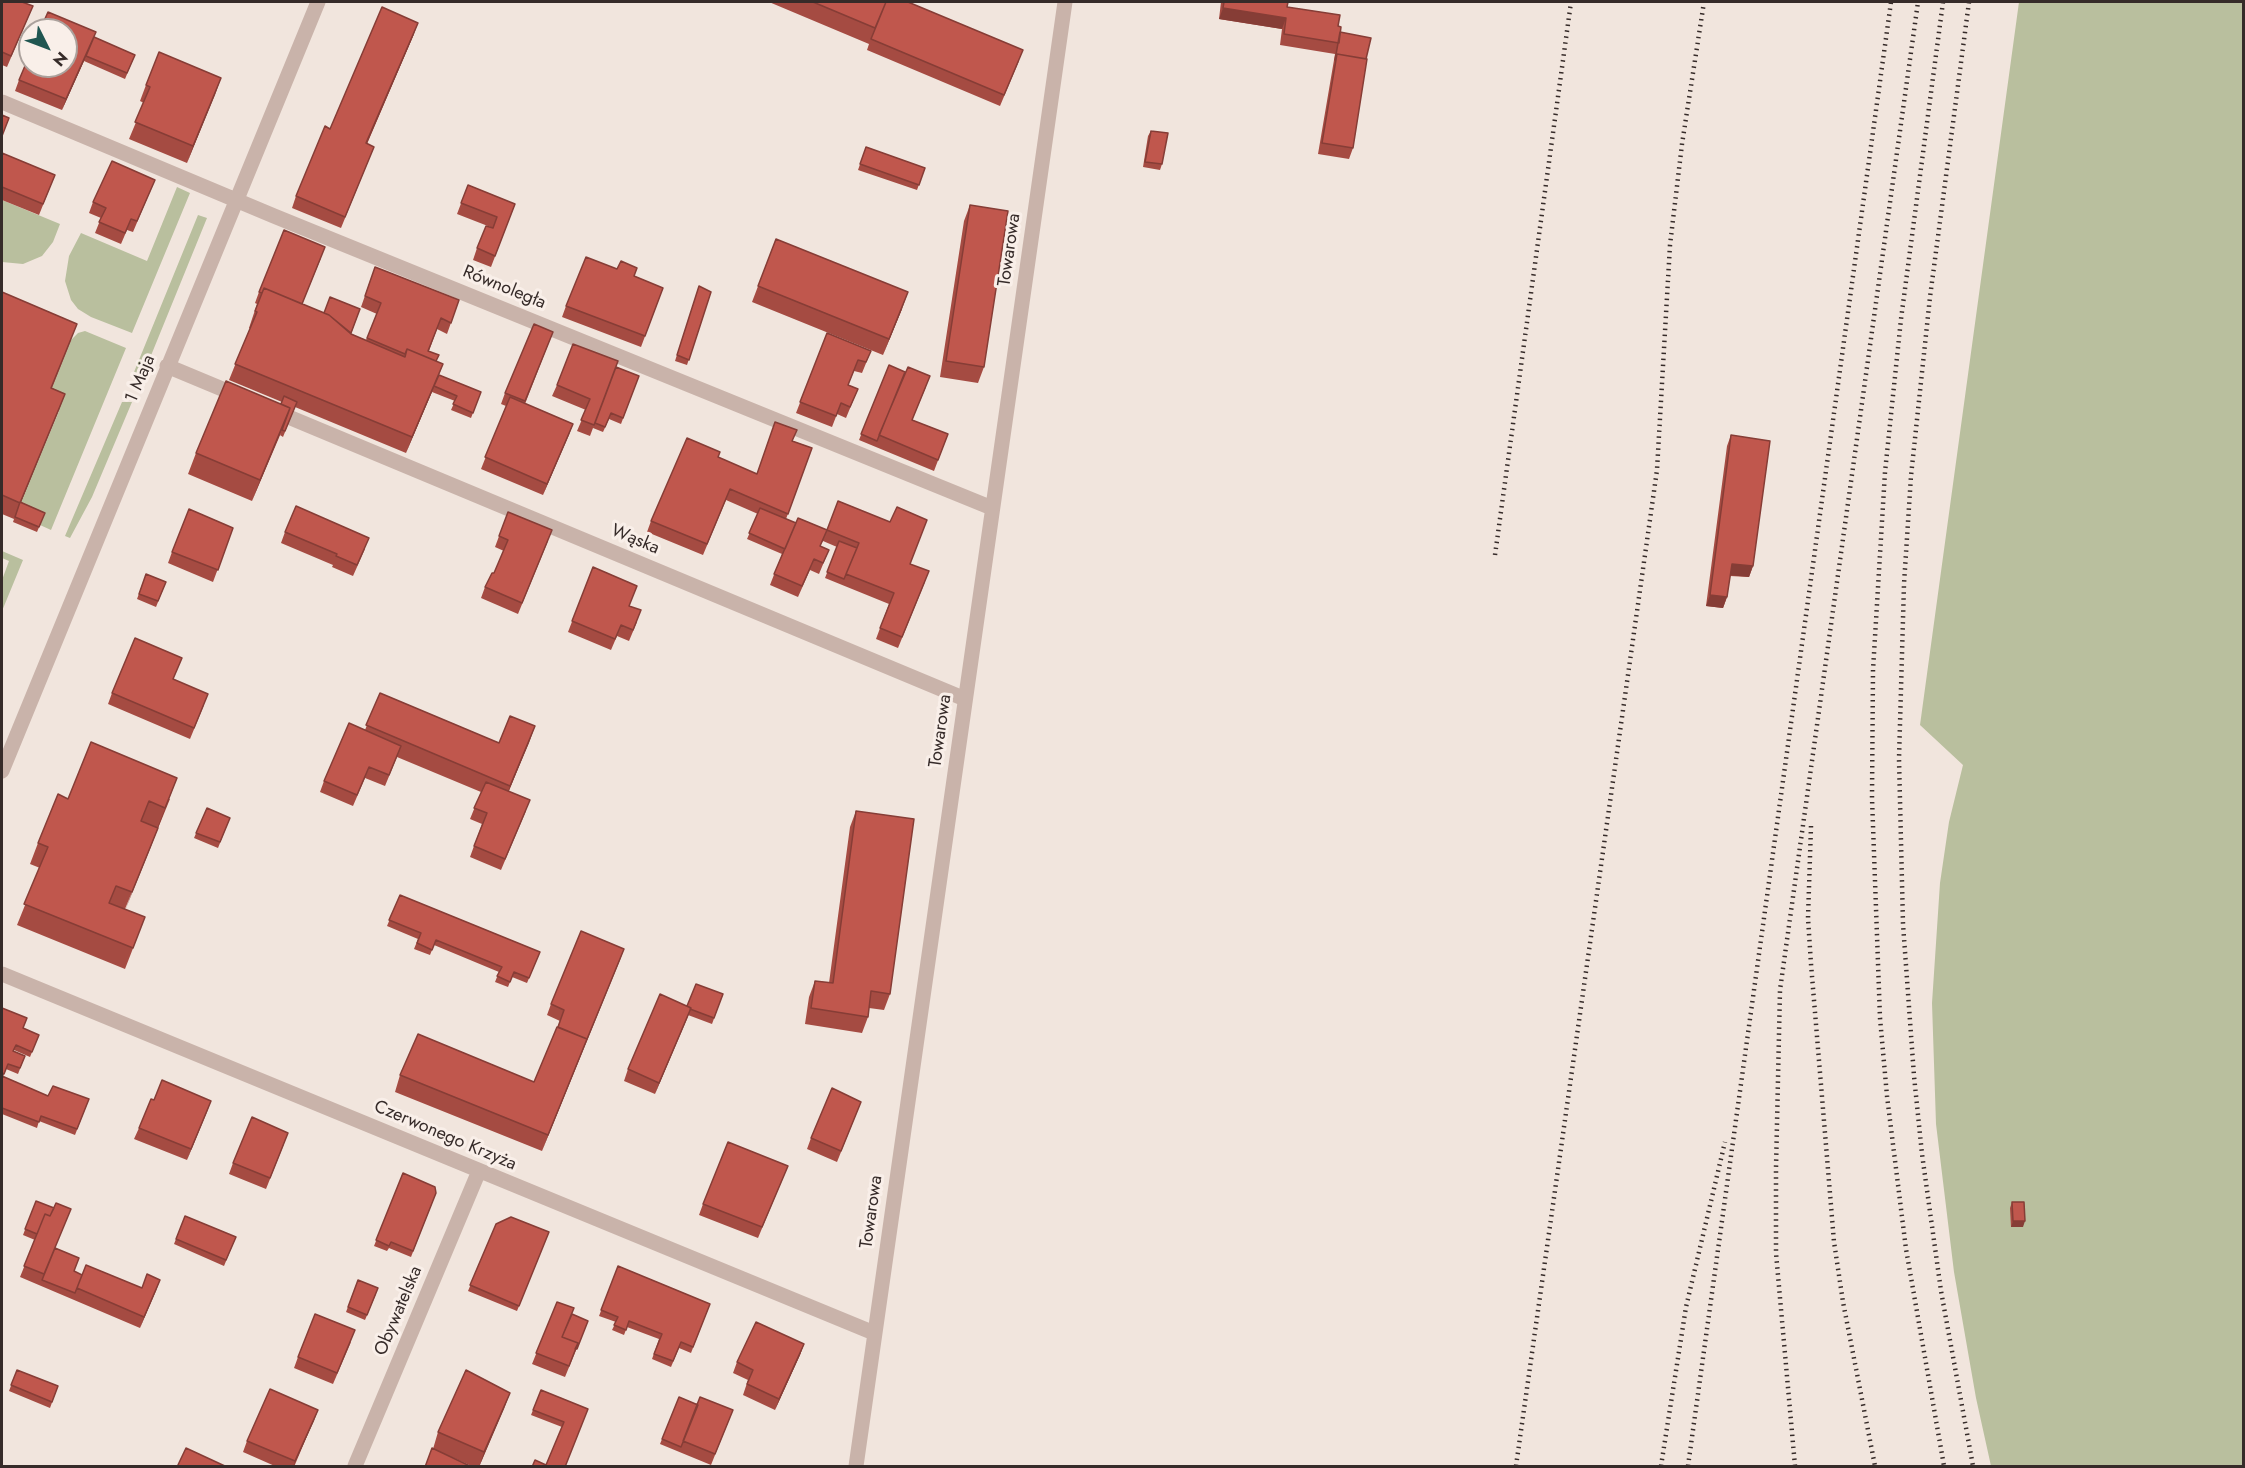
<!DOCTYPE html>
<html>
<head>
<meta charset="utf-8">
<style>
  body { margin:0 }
  #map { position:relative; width:2245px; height:1468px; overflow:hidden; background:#f1e5dd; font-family:Jost,sans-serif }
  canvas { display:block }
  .frame { position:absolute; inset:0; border:3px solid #362b29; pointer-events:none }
  .north { position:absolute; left:18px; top:18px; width:60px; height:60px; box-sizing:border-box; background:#f9efe9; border:2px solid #aba19c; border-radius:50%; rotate:132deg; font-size:16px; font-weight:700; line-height:24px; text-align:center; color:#362b29 }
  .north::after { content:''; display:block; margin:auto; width:21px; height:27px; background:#205651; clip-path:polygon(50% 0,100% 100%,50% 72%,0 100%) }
</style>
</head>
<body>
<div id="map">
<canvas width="2245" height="1468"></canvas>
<div class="frame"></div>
<div class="north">N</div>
</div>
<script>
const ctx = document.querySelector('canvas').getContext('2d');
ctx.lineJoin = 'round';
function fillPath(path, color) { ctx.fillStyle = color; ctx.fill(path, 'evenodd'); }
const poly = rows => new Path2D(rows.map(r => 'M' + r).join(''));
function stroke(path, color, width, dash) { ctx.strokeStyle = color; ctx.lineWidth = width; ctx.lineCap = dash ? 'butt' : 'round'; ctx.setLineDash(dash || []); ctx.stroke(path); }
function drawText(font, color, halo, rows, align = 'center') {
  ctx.font = font + ' Jost,sans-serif'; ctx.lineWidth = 6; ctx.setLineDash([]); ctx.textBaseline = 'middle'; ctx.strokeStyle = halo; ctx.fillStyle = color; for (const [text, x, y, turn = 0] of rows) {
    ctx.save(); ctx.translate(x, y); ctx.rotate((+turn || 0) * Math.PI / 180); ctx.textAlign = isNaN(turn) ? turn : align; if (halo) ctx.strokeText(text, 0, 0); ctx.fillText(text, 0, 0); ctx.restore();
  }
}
fillPath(poly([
  [2019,2,2243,2,2243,1466,1991,1466,1976,1398,1954,1272,1936,1124,1932,1003,1940,883,1949,822,1963,765,1920,725],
  [177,187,190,193,132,333,91,317,78,309,71,300,65,281,69,256,81,233,147,261],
  [2,200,60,224,53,242,42,256,23,264,2,262],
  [198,215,207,218,139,385,132,377],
  [85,331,126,348,51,530,40,525,18,508,59,411,45,405,71,340,78,333],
  [122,402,132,402,92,497,70,538,65,536],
  [2,551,23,560,2,611,2,580,9,561,2,558]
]), '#b9bf9e');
stroke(poly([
  [2,102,274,216,992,508],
  [167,366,239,396],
  [291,418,965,699],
  [2,771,318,2],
  [2,974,874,1333],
  [355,1466,479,1171],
  [856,1466,1065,2]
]), '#c9b3aa', 15);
stroke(poly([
  [1943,2,1901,319,1885,472,1873,670,1872,798,1880,1018,1887,1096,1906,1249,1944,1466],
  [1969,2,1930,297,1911,476,1904,584,1899,759,1903,924,1914,1076,1922,1154,1941,1291,1973,1466],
  [1495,555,1571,2],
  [1811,826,1808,918,1811,964,1834,1242,1843,1302,1875,1466],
  [1516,1466,1657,470,1670,245,1682,144,1704,2],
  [1661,1466,1686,1307,1725,1142],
  [1688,1466,1891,2],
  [1795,1466,1776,1253,1776,1168,1780,990,1918,2]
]), '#362b29', 4.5, [1.5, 4.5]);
fillPath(poly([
  [2,2,33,6,7,67,2,65],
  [769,2,908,2,1019,61,1000,106,867,50,869,44],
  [1221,2,1288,2,1287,7,1338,26,1340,32,1366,59,1353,148,1349,159,1318,154,1335,54,1280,45,1282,29,1219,19],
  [414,34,367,144,374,147,341,228,292,208,296,196,330,129],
  [94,37,135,55,125,79,84,61,62,110,15,91,19,80],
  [221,78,187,163,129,139,144,103,140,101,146,85],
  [1151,131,1162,164,1160,170,1143,167,1148,136],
  [866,147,925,168,917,190,858,170],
  [2,153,55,175,39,215,2,200],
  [155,180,133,232,127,230,121,244,95,233,101,218,89,213,93,202],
  [468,185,515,204,491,267,473,260,477,248,493,228,457,214],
  [970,205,984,367,978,383,940,377,964,221],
  [776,239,902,309,883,355,752,302],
  [321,258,302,304,324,313,360,309,351,334,366,340,377,314,361,307,375,267,459,300,447,334,437,329,429,351,436,361,439,375,481,392,471,418,451,410,455,401,432,392,406,453,295,407,283,437,280,435,281,433,252,501,188,474,196,453,281,404,282,402,229,380,250,328,249,328,257,304,255,303,259,292],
  [634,276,663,288,641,347,562,317,566,306],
  [699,286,711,292,687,365,675,361],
  [2,292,71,340,52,388,65,394,21,502,45,513,37,532,13,522,14,519,2,514],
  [553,332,525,404,573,424,543,495,481,469,506,406,501,404,505,393],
  [827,333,871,351,862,373,854,371,848,385,858,389,846,418,837,414,832,427,796,413],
  [889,365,926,387,912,420,948,434,934,471,859,440],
  [616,367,639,376,621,424,609,419,603,432,593,428,606,393,590,436,577,431,586,410,552,396,557,385],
  [1731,435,1753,566,1749,577,1730,576,1727,597,1723,608,1706,606,1727,446],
  [793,441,812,448,786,519,796,523,798,518,910,564,925,582,898,648,876,639,889,604,825,578,837,547,823,541,820,546,829,550,819,574,810,570,798,597,770,585,782,554,747,539,758,514,726,500,703,555,647,532,651,521,757,474],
  [508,512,548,541,518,614,481,598,485,587,494,573,504,551,495,547],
  [233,528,213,582,168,563,172,552],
  [285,532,365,549,353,576,332,567,333,565,281,543],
  [593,567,629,606,637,622,629,641,617,636,611,650,568,632],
  [146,574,166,582,156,607,137,599],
  [182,658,173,679,204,705,190,739,108,704,112,693],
  [380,693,499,743,535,726,509,791,526,811,501,870,470,857,482,824,470,819,481,792,397,757,385,786,365,778,353,806,320,792,324,781,365,730],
  [68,799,170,799,125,909,137,938,125,969,17,925,40,868,30,864,38,843],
  [207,808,230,818,218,848,194,838],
  [856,811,890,994,884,1010,869,1008,868,1017,862,1033,805,1024,809,997,815,981,829,983,850,827],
  [400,895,540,952,527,983,512,977,508,987,495,982,499,972,434,945,430,955,414,949,418,939,387,926],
  [624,949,542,1151,395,1092,400,1075,534,1082,560,1021,547,1015,551,1004],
  [723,994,712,1024,688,1015,655,1094,624,1081,628,1069,687,1006],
  [2,1008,23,1029,39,1035,30,1057,14,1050,13,1051,25,1056,18,1074,6,1069,3,1077,48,1096,89,1099,75,1135,39,1121,37,1128,2,1114],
  [211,1101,187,1160,134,1139,139,1128],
  [861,1102,837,1162,807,1149,811,1138],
  [284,1144,266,1189,229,1174,233,1163],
  [788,1166,758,1238,699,1215,703,1204],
  [403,1173,436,1193,411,1257,389,1248,387,1251,374,1246],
  [36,1201,55,1248,74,1271,82,1275,142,1288,160,1280,140,1328,20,1277,35,1240,23,1235],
  [2012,1202,2023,1227,2011,1227,2010,1208],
  [185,1216,236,1237,224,1266,174,1244],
  [496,1224,549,1232,517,1311,468,1291],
  [618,1266,710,1304,691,1353,679,1348,671,1367,652,1359,659,1339,627,1327,624,1335,612,1330,616,1322,599,1316],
  [358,1280,376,1294,365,1320,346,1312],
  [557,1302,572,1314,588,1321,565,1377,532,1364],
  [351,1342,333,1384,294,1368,298,1357],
  [804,1344,800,1355,775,1410,743,1395,748,1380,733,1373,737,1362],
  [17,1370,58,1386,50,1408,9,1391],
  [541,1390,588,1409,546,1465,562,1427,531,1415],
  [510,1393,479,1467,474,1467,433,1449,438,1432],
  [679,1397,698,1405,733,1410,711,1465,660,1444],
  [318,1410,294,1467,277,1467,243,1452,247,1441]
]), '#a54b42');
fillPath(poly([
  [1223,8,1286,18,1282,29,1219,19],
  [418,23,414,34,362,155,366,143],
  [96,32,84,61,62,110,66,99],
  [221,78,215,95,187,163,193,146],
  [908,292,902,309,883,355,889,339],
  [443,364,437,380,406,453,412,437],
  [65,394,59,410,14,519,20,503],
  [290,408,282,429,252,501,260,480],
  [573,424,569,435,543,495,547,484],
  [1732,564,1753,566,1749,577,1728,575],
  [1710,595,1727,597,1723,608,1706,606],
  [535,726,529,743,504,802,510,786],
  [177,778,150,849,124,913,132,892],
  [624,949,620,960,542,1151,548,1135],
  [691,1008,687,1019,655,1094,659,1083],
  [211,1101,207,1112,187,1160,191,1149],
  [2013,1221,2025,1221,2023,1227,2011,1227],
  [160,1280,156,1291,140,1328,144,1317],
  [804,1344,800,1355,775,1410,779,1399],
  [510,1393,504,1409,479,1467,484,1452],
  [318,1410,314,1421,293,1467,295,1461]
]), '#863d36');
const building = poly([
  [2,2,22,2,33,6,11,56,2,52,2,2],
  [813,2,886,2,875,28,813,2],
  [886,2,908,2,1023,50,1004,95,871,39,886,2],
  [1224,2,1288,2,1287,7,1340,15,1338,26,1341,27,1339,43,1284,34,1286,18,1223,8,1224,2],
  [382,7,418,23,366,143,374,147,345,217,296,196,325,126,330,129,382,7],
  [48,12,96,32,66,99,19,80,30,54,30,66,66,66,66,30,40,30,48,12],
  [1340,32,1371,38,1366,59,1337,54,1335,60,1340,32],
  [94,37,135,55,127,73,86,56,94,37],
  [159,52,221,78,193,146,135,122,150,87,146,85,159,52],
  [1337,54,1367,59,1353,148,1322,143,1337,54],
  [2,115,9,118,2,136,2,115],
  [1151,131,1168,133,1162,164,1145,162,1151,131],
  [866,147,925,168,919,185,860,164,866,147],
  [2,153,55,175,43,204,2,187,2,153],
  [112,161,155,180,137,221,131,219,125,233,99,222,106,208,93,202,112,161],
  [468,185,515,204,495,256,477,248,486,226,493,228,497,217,461,203,468,185],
  [970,205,1008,211,984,367,946,361,970,205],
  [284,230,325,247,302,304,264,288,262,293,259,292,284,230],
  [776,239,908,292,889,339,758,286,776,239],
  [586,257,617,269,621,261,637,268,634,276,663,288,645,336,566,306,586,257],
  [375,267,459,300,451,323,441,318,428,351,439,355,436,361,407,349,405,354,367,338,381,303,365,296,375,267],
  [699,286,711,292,689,360,677,355,699,286],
  [264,288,329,315,351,334,405,357,407,349,443,364,412,437,235,364,257,312,255,311,264,288],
  [2,292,77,324,51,388,65,394,20,503,2,495,2,292],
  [330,297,360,309,351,333,329,315,324,313,330,297],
  [534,324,553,332,525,401,505,393,534,324],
  [827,333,871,351,866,362,858,360,848,385,858,389,850,407,841,403,836,416,800,402,827,333],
  [573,344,618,361,594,425,581,420,590,399,557,385,573,344],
  [889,365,905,372,877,441,861,434,889,365],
  [616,367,639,376,623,418,611,413,605,427,595,423,616,367],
  [908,367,930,376,912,420,948,434,938,460,879,435,908,367],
  [439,375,481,392,473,413,453,404,457,396,434,386,439,375],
  [226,381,290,408,260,480,196,453,226,381],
  [284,396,297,402,285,431,282,430,290,408,281,404,284,396],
  [510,397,573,424,547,484,485,457,510,397],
  [775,422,797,430,792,441,812,448,788,514,730,489,707,544,651,521,687,438,720,452,718,457,757,474,775,422],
  [1731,435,1770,441,1753,566,1732,564,1727,597,1710,595,1731,435],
  [838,501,890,522,897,507,927,520,910,564,929,571,902,637,880,628,894,593,846,574,859,543,827,530,838,501],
  [20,502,45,513,39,527,15,517,20,502],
  [296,506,369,538,357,565,336,556,337,554,285,532,296,506],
  [760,508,796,523,785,549,749,533,760,508],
  [189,509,233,528,218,570,172,552,189,509],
  [508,512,552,530,522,603,485,587,492,573,494,573,508,540,499,536,508,512],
  [798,518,827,530,820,546,829,550,823,563,814,559,802,586,774,574,798,518],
  [839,541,857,548,844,579,827,572,839,541],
  [593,567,637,586,629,606,641,610,633,630,621,625,615,639,572,621,593,567],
  [146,574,166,582,158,601,139,594,146,574],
  [135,638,182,658,173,679,208,694,194,728,112,693,135,638],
  [380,693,499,743,510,716,535,726,510,786,366,725,380,693],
  [349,723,401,746,389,775,369,767,357,795,324,781,349,723],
  [91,742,177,778,165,808,149,801,141,821,158,828,132,892,116,886,109,903,145,917,133,948,24,904,48,847,38,843,58,794,68,799,91,742],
  [486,782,530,800,505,859,474,846,487,813,474,808,486,782],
  [207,808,230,818,220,842,196,833,207,808],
  [856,811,914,819,890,994,871,991,868,1017,811,1008,815,981,833,983,856,811],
  [400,895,540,952,529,978,514,972,510,982,497,976,502,967,436,940,432,950,417,943,421,933,389,920,400,895],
  [581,931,624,949,585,1044,587,1039,558,1027,564,1010,551,1004,581,931],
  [696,984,723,994,714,1018,690,1009,691,1008,687,1006,696,984],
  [660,994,691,1008,659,1083,628,1069,660,994],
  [2,1008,27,1018,23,1028,39,1035,32,1052,16,1045,13,1051,25,1056,20,1068,8,1064,4,1074,2,1073,2,1008],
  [557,1027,587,1039,548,1135,400,1075,418,1034,534,1082,557,1027],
  [2,1076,48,1096,53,1086,89,1099,77,1129,41,1116,39,1122,2,1108,2,1076],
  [162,1080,211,1101,191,1149,139,1128,151,1099,154,1100,162,1080],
  [832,1088,861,1102,841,1151,811,1138,832,1088],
  [252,1117,288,1133,270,1178,233,1163,252,1117],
  [728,1142,788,1166,762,1227,703,1204,728,1142],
  [403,1173,435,1187,436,1193,413,1251,391,1242,389,1246,376,1240,403,1173],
  [36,1201,54,1208,50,1216,45,1214,37,1234,25,1229,36,1201],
  [2012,1202,2024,1202,2025,1221,2013,1221,2012,1202],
  [56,1203,71,1209,44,1274,24,1266,45,1214,50,1216,56,1203],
  [185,1216,236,1237,226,1260,176,1239,185,1216],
  [511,1217,549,1232,519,1306,470,1285,496,1224,511,1217],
  [55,1248,79,1258,74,1271,82,1275,75,1293,42,1280,55,1248],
  [86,1265,142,1288,147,1274,160,1280,144,1317,77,1288,86,1265],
  [618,1266,710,1304,693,1347,681,1342,673,1361,654,1354,662,1334,629,1321,626,1330,614,1325,618,1317,601,1310,618,1266],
  [358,1280,378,1288,367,1315,348,1307,358,1280],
  [557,1302,574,1308,562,1337,578,1343,569,1366,536,1353,557,1302],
  [315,1314,355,1330,337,1373,298,1357,315,1314],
  [572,1314,588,1321,577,1349,575,1349,578,1343,562,1337,572,1314],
  [756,1322,804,1344,779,1399,747,1384,753,1370,737,1362,756,1322],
  [17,1370,58,1386,52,1402,11,1385,17,1370],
  [466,1370,510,1393,484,1452,438,1432,466,1370],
  [270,1389,318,1410,295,1461,247,1441,270,1389],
  [541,1390,588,1409,565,1467,532,1467,535,1460,546,1465,564,1422,533,1410,541,1390],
  [679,1397,698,1405,681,1447,662,1439,679,1397],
  [700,1397,733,1410,715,1454,683,1441,700,1397],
  [186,1448,227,1467,177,1467,186,1448],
  [432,1448,472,1467,425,1467,432,1448]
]);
fillPath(building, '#c0574d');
stroke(building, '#863d36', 1.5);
drawText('18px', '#362b29', '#f9efe9', [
  ["Towarowa",1010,250,-82],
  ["Równoległa",504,288,22],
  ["1 Maja",141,379,-67],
  ["Wąska",635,540,23],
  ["Towarowa",941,731,-82],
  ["Czerwonego Krzyża",445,1136,23],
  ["Towarowa",872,1212,-82],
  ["Obywatelska",399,1311,-67]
]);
</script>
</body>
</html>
